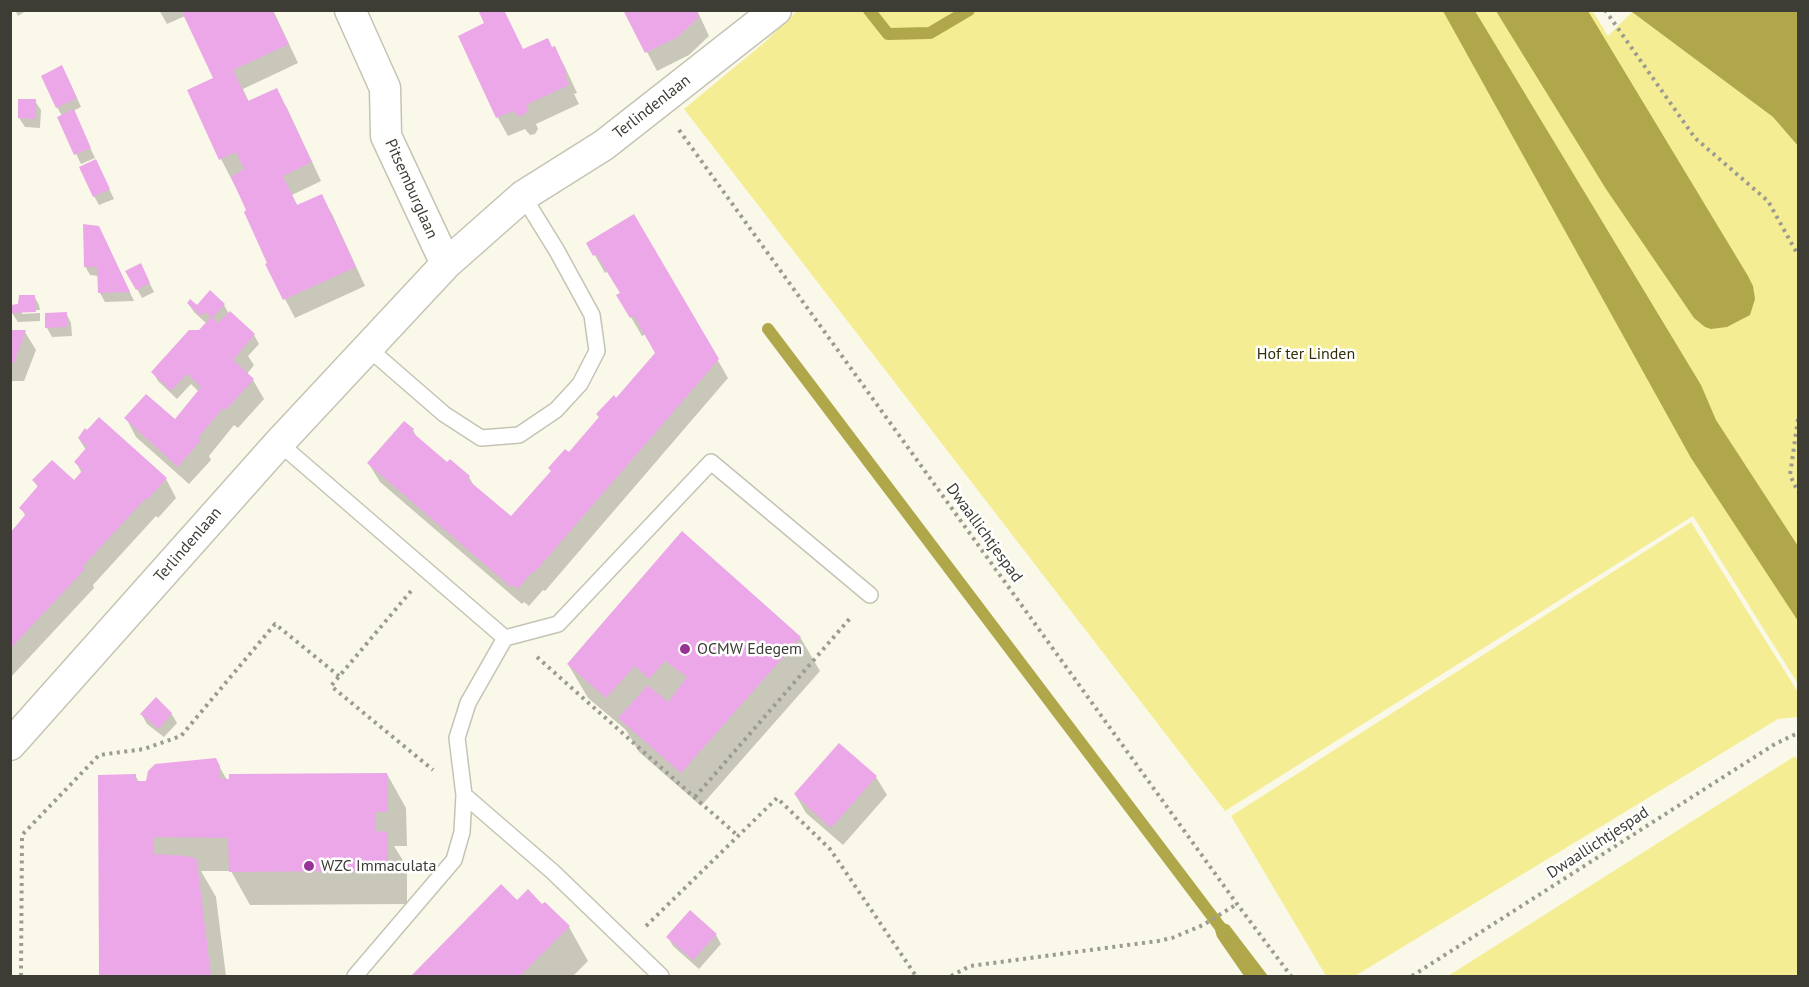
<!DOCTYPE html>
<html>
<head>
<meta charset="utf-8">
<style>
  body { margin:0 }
  #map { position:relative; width:1809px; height:987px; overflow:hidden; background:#faf9e9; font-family:"PT Sans",sans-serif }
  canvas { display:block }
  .frame { position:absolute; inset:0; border:12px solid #3d3d36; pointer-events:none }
</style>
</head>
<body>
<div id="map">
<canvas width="1809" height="987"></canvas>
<div class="frame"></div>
</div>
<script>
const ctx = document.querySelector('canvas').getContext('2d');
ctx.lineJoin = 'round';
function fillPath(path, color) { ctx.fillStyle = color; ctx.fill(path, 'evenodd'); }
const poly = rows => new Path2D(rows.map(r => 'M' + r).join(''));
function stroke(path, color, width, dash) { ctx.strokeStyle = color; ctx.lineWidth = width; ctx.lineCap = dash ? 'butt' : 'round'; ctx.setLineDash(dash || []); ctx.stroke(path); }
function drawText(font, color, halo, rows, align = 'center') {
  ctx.font = font + ' "PT Sans",sans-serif'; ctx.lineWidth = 5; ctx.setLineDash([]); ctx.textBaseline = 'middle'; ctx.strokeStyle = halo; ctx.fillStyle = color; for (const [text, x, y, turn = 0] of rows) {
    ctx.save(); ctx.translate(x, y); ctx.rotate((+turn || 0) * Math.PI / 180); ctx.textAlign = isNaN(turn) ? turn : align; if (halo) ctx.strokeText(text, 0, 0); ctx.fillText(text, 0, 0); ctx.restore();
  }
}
fillPath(poly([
  [1592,10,1608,36,1632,12,1773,117,1798,146,1798,684,1693,516,1225,811,684,109,765,42,797,11],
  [1691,522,1798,692,1798,717,1778,719,1355,976,1326,976,1231,816],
  [1795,756,1798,762,1798,976,1448,976]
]), '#f5ed94');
fillPath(poly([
  [1443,11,1475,11,1701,385,1716,420,1798,546,1798,621,1691,458],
  [1496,11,1588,11,1748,276,1753,286,1755,299,1750,315,1727,327,1711,329,1705,327,1694,318,1606,189],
  [1634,11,1798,11,1798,146,1773,117,1632,12],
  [1224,923,1229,925,1268,976,1244,976,1217,937,1215,930,1219,925]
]), '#afa74a');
fillPath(poly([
  [15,10,27,10,18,16],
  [159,10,273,10,298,63,243,89,249,102,276,90,287,108,321,181,292,195,298,207,321,196,332,214,365,286,295,318,267,265,269,263,248,211,221,159,189,91,215,79,185,16,167,24],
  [625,10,697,10,709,36,689,55,657,71],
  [460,37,524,50,555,48,565,67,577,93,574,94,579,104,536,124,538,129,535,134,530,135,525,129,508,136,498,118],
  [67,76,81,107,73,111,95,158,81,164,59,118,62,116,57,107],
  [35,101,41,110,40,128,25,127,19,118],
  [100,170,114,199,99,205,94,196],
  [634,216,728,378,545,591,543,590,529,606,524,602,522,604,380,482,369,464,413,430,418,440,447,464,469,477,474,486,511,519,657,353,646,334,642,336,618,295,621,294,608,271,605,273,588,243],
  [104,237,134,301,105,302,100,293,99,276,90,275,85,266],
  [128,272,145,274,154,292,142,298],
  [34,296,39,305,40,310,22,311,22,314,40,313,40,321,18,322,12,313,19,306],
  [188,303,198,307,224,305,229,314,254,335,259,344,248,356,254,365,247,374,253,380,264,399,238,428,234,425,209,456,211,460,189,484,136,437,126,418,176,421,199,392,191,384,177,399,158,381,153,372,200,332,207,324,194,312],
  [66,313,71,323,72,336,52,337,47,328],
  [10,332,25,332,36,350,24,381,10,381],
  [79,439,166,479,176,498,158,518,156,516,93,585,94,588,10,678,10,535,26,517,21,508,38,488,34,480,74,482,82,474,76,462,86,450],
  [800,637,820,671,701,806,639,752,626,730,588,698,568,664],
  [171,713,177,723,164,737,147,724,142,715],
  [215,759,227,780,387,774,406,808,407,846,394,846,407,867,407,904,250,905,231,871,201,871,216,897,226,976,100,976,100,776,135,775,139,782,147,782],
  [876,777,887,795,843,845,806,813,795,794],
  [501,887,517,903,542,906,569,927,588,961,573,976,414,976],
  [690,912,716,935,721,944,699,969,673,946,668,937]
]), '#0003');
stroke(poly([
  [869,10,888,34,930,33,969,10],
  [768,329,1227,936]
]), '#afa74a', 12);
fillPath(poly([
  [181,10,272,10,289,44,233,70,248,101,277,88,312,162,283,176,297,205,322,194,356,267,283,300,265,264,267,263,244,212,246,210,231,177,244,169,236,152,219,160,187,90,213,78],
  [478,10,504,10,523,49,548,38,552,47,555,46,567,74,565,75,569,85,526,105,529,109,524,115,518,116,513,111,496,118,458,36,484,23],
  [623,10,696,10,699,17,678,37,645,53],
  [62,65,77,98,56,108,41,76],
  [18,99,36,99,36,119,18,118],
  [74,109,91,148,74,155,57,117],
  [96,159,110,189,93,197,79,167],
  [634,214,719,359,534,573,532,572,518,589,513,585,511,587,367,463,404,421,414,429,412,432,447,462,450,459,470,476,467,479,511,516,551,471,548,468,565,449,569,452,599,417,596,414,614,395,616,398,655,353,634,316,630,318,616,295,620,293,596,254,593,256,586,243],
  [83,224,99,226,130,292,98,293,97,267,84,267],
  [141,263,150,283,136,290,125,271],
  [210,290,225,304,212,318,205,312,201,316,187,303,190,299,197,305],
  [19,295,35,295,36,312,11,313,11,305,18,304],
  [230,311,255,334,233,360,254,379,226,410,223,408,198,438,201,440,178,467,124,418,146,394,175,419,201,387,187,374,171,391,151,372,189,330,199,330,211,317,218,323],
  [67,312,67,327,45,328,45,313],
  [10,330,26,330,14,363,10,363],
  [99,417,167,478,147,500,145,499,83,566,85,569,10,649,10,533,26,514,19,508,38,486,32,480,52,460,74,480,83,470,74,462,87,447,78,438,85,428,87,430],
  [682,531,801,637,681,773,618,718,648,685,668,702,687,677,665,661,649,679,635,666,606,698,567,664],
  [156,697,172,713,159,729,140,714],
  [839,743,877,776,831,828,794,794],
  [216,758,220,766,220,778,229,779,229,774,387,773,388,812,376,812,376,831,388,832,388,871,229,872,228,838,153,837,153,854,186,856,195,858,197,861,211,976,99,976,98,775,136,774,136,781,146,781,148,771,155,764],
  [501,884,517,900,528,889,542,904,545,902,570,926,520,976,411,976],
  [690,910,717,934,693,960,666,937]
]), '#eba7e8');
const service = poly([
  [368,348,444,414,481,438,519,435,556,410,580,384,597,351,592,315,557,251,523,196],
  [279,443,505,638,468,703,457,738,464,795,462,832,454,860,355,976],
  [505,638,558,624,711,462,870,595],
  [464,795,553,872,661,976]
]);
const minor = poly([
  [350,10,385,88,386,136,446,264],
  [10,745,279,443,446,264,523,196,604,145,776,10]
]);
stroke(service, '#c5c4b4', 18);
stroke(minor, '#c5c4b4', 33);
stroke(poly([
  [1605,10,1695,138,1768,201,1798,255],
  [679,130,1237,904,1291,976],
  [1798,419,1790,475,1798,492],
  [411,591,331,686,433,770],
  [537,657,738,836],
  [695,797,852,616],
  [646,926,777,798,830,849,916,976],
  [21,976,22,835,99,755,144,749,181,736,275,624,339,676],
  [951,976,970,966,1158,941,1172,938,1203,925,1237,904],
  [1412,976,1775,744,1798,733]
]), '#9c9b90', 4, [3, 4.5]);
stroke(service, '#fff', 15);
stroke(minor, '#fff', 30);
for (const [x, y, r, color] of [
  [685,649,6,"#973296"],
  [309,866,6,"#973296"]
]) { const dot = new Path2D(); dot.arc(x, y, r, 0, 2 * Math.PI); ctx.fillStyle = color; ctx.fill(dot); stroke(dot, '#fff', 2); }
drawText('16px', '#3d3d36', '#fff', [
  ["Terlindenlaan",652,107,-38],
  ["Pitsemburglaan",411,189,66],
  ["Dwaallichtjespad",984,533,54],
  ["Terlindenlaan",188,545,-49],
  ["Dwaallichtjespad",1598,843,-33]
]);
drawText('16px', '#322e05', '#fff', [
  ["Hof ter Linden",1306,354]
]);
drawText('16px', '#3d3d36', '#fff', [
  ["OCMW Edegem",697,649],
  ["WZC Immaculata",321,866]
], 'left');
</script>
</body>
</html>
